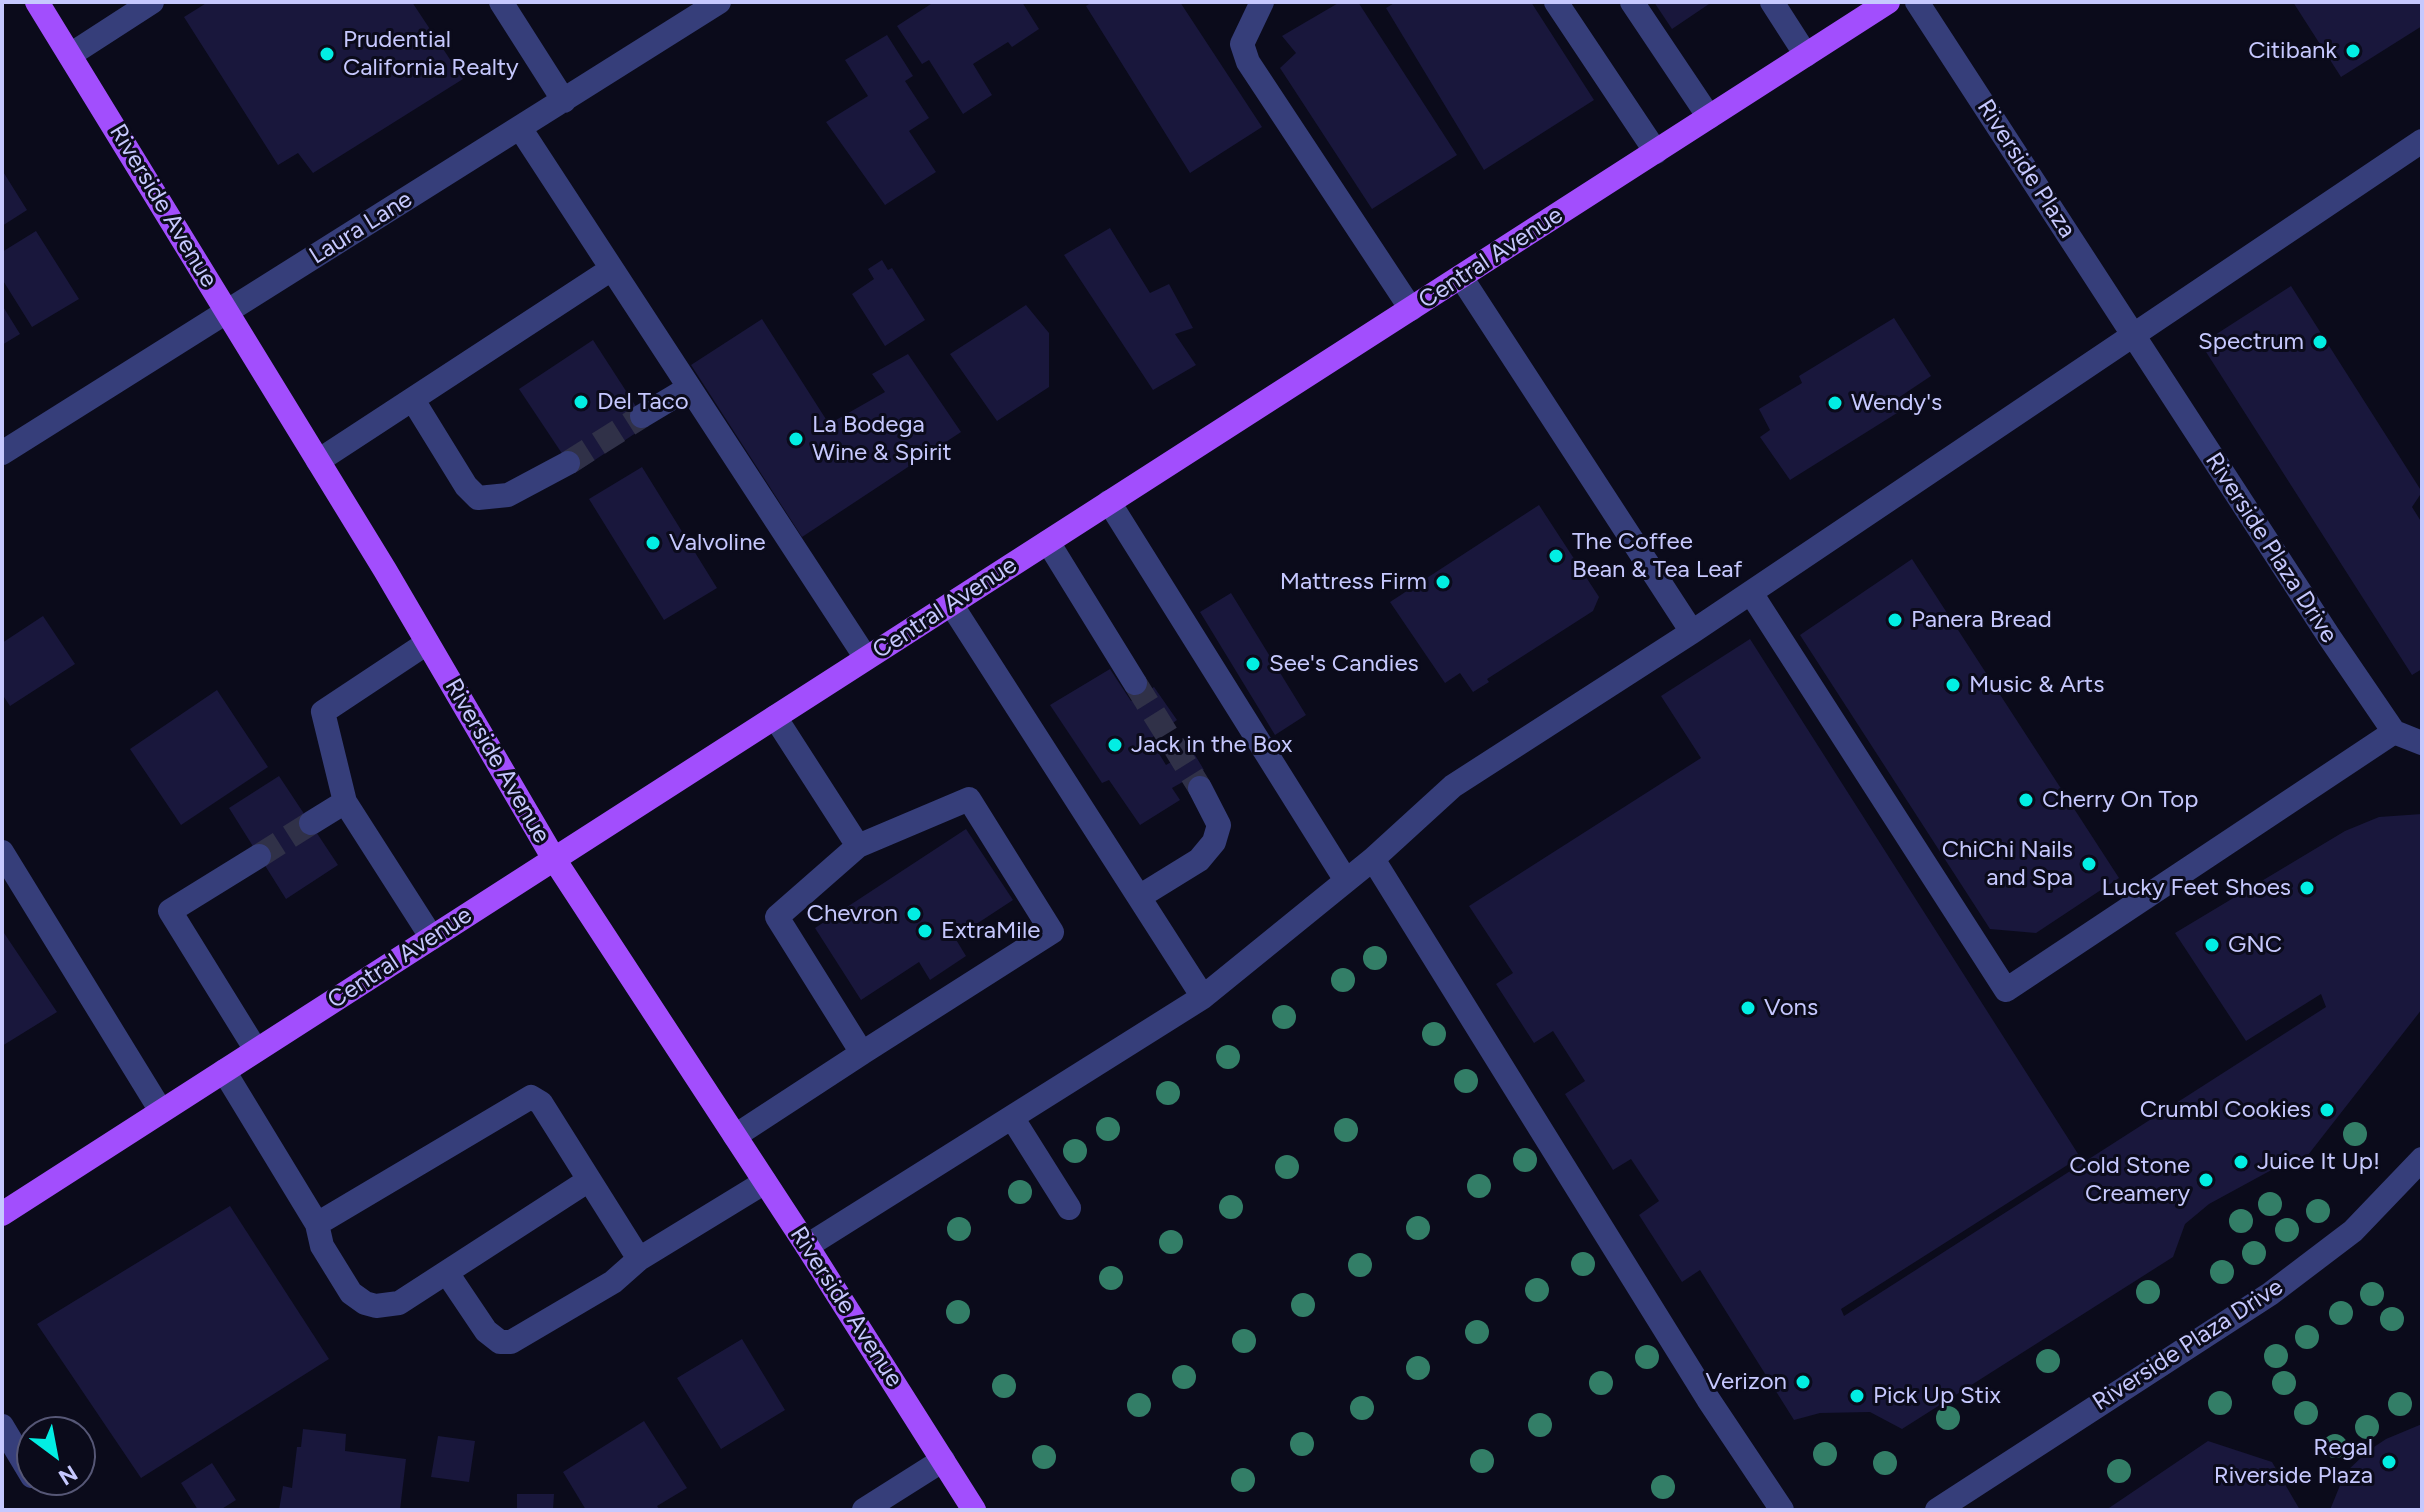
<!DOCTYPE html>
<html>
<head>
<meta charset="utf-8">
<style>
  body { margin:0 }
  #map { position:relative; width:2424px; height:1512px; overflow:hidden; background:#0b0b1b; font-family:Figtree,sans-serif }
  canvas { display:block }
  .frame { position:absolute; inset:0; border:4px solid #c6c8fe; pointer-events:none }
  .north { position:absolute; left:16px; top:1416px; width:80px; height:80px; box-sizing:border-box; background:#0b0b1b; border:2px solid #565776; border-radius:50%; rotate:148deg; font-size:22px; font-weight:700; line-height:32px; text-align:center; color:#c6c8fe }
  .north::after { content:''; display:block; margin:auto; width:28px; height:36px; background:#02eee3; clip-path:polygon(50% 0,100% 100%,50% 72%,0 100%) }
</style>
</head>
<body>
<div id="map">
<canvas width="2424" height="1512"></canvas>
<div class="frame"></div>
<div class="north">N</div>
</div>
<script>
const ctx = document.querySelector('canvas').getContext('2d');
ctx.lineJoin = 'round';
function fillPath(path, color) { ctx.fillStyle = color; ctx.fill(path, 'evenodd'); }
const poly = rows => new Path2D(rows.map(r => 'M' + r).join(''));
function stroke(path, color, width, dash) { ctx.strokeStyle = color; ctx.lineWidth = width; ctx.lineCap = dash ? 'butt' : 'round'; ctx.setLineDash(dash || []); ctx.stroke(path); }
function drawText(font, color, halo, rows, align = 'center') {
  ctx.font = font + ' Figtree,sans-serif'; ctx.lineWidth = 6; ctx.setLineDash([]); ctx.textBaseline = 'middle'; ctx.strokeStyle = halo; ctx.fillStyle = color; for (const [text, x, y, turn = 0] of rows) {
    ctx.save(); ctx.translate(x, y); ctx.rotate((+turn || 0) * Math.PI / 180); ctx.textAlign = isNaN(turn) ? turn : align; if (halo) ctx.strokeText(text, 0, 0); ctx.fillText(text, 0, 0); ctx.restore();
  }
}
fillPath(poly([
  [208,2,412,2,463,79,313,173,298,153,278,165,184,17],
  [934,2,1022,2,1039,29,1012,47,1008,42,973,64,992,95,963,114,929,60,922,64,897,26],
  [1092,2,1180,2,1262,127,1190,173,1086,6],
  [1340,2,1358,2,1457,155,1372,209,1280,68,1296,53,1282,36],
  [1396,2,1531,2,1594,100,1484,170,1386,8],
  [1654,2,1712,2,1672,29],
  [2293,2,2422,2,2422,26,2341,77],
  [887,35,913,76,905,81,929,118,909,131,936,172,885,205,826,122,868,96,845,60],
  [2,170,27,210,2,226],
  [1110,228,1150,293,1169,284,1193,328,1175,334,1196,365,1153,390,1064,255],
  [36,231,79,299,32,327,2,279,2,252],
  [882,260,888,270,892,268,925,320,885,346,852,294,874,279,868,269],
  [2291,286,2422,492,2412,507,2422,523,2422,669,2412,675,2201,344],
  [2,305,20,334,2,345],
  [1026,305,1049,333,1049,387,997,421,950,354],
  [1894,318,1931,376,1898,398,1905,408,1790,480,1760,437,1770,430,1759,409,1802,383,1799,376],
  [762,319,829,424,885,392,872,374,908,354,961,432,802,537,691,365],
  [593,340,648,425,575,473,519,389],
  [642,467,717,588,664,620,589,499],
  [1539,505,1599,597,1593,611,1487,679,1489,682,1473,692,1460,673,1445,683,1390,602],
  [1912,559,2119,878,2036,933,1990,929,1800,635],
  [1231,593,1306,715,1275,735,1200,612],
  [43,616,75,664,10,706,2,694,2,643],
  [1750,639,2080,1157,1841,1309,1844,1316,2326,1007,2321,994,2246,1041,2175,933,2345,831,2379,817,2422,814,2422,1009,2308,1155,2288,1161,2209,1204,2185,1224,2173,1257,1902,1429,1870,1412,1820,1413,1794,1420,1700,1270,1682,1282,1639,1215,1659,1201,1631,1159,1613,1170,1565,1094,1585,1081,1553,1031,1534,1043,1496,984,1513,973,1469,906,1701,758,1661,696],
  [1110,669,1131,701,1154,687,1177,720,1150,739,1166,765,1192,750,1204,770,1172,788,1180,800,1140,825,1109,780,1102,783,1050,705],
  [217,690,268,767,181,825,130,749],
  [279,776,338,865,286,899,229,808],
  [966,829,1013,900,955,938,966,956,930,980,919,962,861,1000,815,928],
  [2,930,57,1012,2,1046],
  [230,1206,329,1359,141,1478,37,1324],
  [742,1339,785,1410,721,1449,677,1378],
  [644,1421,687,1488,657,1506,660,1510,586,1510,563,1472],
  [2422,1424,2422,1510,2330,1510,2345,1473,2368,1451,2386,1439],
  [303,1429,346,1434,345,1451,406,1459,400,1510,279,1510,283,1486,292,1488,297,1447,301,1447],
  [438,1436,475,1441,469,1482,431,1477],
  [2208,1441,2272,1462,2300,1510,2106,1510],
  [212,1463,236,1500,220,1510,198,1510,181,1483],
  [517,1494,554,1494,553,1510,517,1510]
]), '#19173c');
stroke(poly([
  [568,463,642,416],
  [1135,683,1200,788],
  [259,856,311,823]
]), '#303148', 24, [24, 12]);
stroke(poly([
  [501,2,564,101],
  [1262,2,1242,44,1248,62,1411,309],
  [1556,2,1656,152],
  [1632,2,1709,117],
  [1772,2,1806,55],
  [1917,2,2330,638,2394,732,2422,743],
  [70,55,152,2],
  [520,128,866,658],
  [1461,277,1692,632],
  [413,400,466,486,478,498,508,495,568,463],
  [642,416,687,389],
  [2,453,719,2],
  [318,461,610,270],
  [1109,502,1345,879],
  [1048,542,1135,683],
  [1751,593,2006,990,2394,732],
  [951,604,1203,997],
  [775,717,858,846,777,917,862,1053,1052,932,969,799,858,846],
  [345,802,432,938],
  [311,823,345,802,323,712,427,643],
  [2,852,161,1111],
  [1373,859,1453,786,1692,632,2422,141],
  [1139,897,1199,860,1214,842,1219,825,1200,788],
  [256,1050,170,911,259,856],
  [224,1071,317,1224,322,1246,351,1293,365,1303,376,1306,399,1303,589,1180],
  [1013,1119,1069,1208],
  [735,1136,862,1053],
  [317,1224,531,1097,541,1103,639,1259],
  [807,1246,1203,997,1373,859,1708,1399,1782,1510],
  [447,1273,486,1331,500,1342,511,1342,613,1282,639,1259,765,1182],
  [2,1426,32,1476],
  [864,1510,943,1460],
  [1937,1510,2270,1294,2353,1231,2422,1159]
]), '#363e7a', 24);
stroke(poly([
  [37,2,385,570,554,859,807,1246,974,1510],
  [2,1214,1888,2]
]), '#a24efd', 24);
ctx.fillStyle = '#337e67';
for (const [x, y] of [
  [1375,958],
  [1343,980],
  [1284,1017],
  [1434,1034],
  [1228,1057],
  [1466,1081],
  [1168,1093],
  [1108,1129],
  [1346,1130],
  [2355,1134],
  [1075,1151],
  [1525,1160],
  [1287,1167],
  [1479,1186],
  [1020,1192],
  [2270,1204],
  [1231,1207],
  [2318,1211],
  [2241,1221],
  [1418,1228],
  [959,1229],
  [2287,1230],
  [1171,1242],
  [2254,1253],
  [1583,1264],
  [1360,1265],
  [2222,1272],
  [1111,1278],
  [1537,1290],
  [2148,1292],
  [2372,1294],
  [1303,1305],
  [958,1312],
  [2341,1313],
  [2392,1319],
  [1477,1332],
  [2307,1337],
  [1244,1341],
  [2276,1356],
  [1647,1357],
  [2048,1361],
  [1418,1368],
  [1184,1377],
  [1601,1383],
  [2284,1383],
  [1004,1386],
  [2220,1403],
  [2400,1404],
  [1139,1405],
  [1362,1408],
  [2306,1413],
  [1948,1418],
  [1540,1425],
  [2367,1427],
  [1302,1444],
  [2335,1446],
  [1825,1454],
  [1044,1457],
  [1482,1461],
  [1885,1463],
  [2119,1471],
  [1243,1480],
  [1663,1487]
]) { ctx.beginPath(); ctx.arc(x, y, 12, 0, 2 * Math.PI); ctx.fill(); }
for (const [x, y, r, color] of [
  [2353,51,8,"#02eee3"],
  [327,54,8,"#02eee3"],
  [2320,342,8,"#02eee3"],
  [581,402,8,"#02eee3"],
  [1835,403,8,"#02eee3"],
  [796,439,8,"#02eee3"],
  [653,543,8,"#02eee3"],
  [1556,556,8,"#02eee3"],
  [1443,582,8,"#02eee3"],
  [1895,620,8,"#02eee3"],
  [1253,664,8,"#02eee3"],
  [1953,685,8,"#02eee3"],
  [1115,745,8,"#02eee3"],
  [2026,800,8,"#02eee3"],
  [2089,864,8,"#02eee3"],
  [2307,888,8,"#02eee3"],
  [914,914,8,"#02eee3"],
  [925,931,8,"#02eee3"],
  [2212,945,8,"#02eee3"],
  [1748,1008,8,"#02eee3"],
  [2327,1110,8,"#02eee3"],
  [2241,1162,8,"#02eee3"],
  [2206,1180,8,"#02eee3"],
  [1803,1382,8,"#02eee3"],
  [1857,1396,8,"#02eee3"],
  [2389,1462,8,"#02eee3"]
]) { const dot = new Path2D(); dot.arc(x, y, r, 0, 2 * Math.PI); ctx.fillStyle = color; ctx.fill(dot); stroke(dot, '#0b0b1b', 3); }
drawText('24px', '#c6c8fe', '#0b0b1b', [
  ["Prudential",343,40],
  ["California Realty",343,68],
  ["Citibank",2337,51,"right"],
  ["Spectrum",2304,342,"right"],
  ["Del Taco",597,402],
  ["Wendy's",1851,403],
  ["La Bodega",812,425],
  ["Wine & Spirit",812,453],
  ["The Coffee",1572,542],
  ["Bean & Tea Leaf",1572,570],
  ["Valvoline",669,543],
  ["Mattress Firm",1427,582,"right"],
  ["Panera Bread",1911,620],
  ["See's Candies",1269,664],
  ["Music & Arts",1969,685],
  ["Jack in the Box",1131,745],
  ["Cherry On Top",2042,800],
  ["ChiChi Nails",2073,850,"right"],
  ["and Spa",2073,878,"right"],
  ["Lucky Feet Shoes",2291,888,"right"],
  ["Chevron",898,914,"right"],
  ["ExtraMile",941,931],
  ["GNC",2228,945],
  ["Vons",1764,1008],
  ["Crumbl Cookies",2311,1110,"right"],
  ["Juice It Up!",2257,1162],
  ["Cold Stone",2190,1166,"right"],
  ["Creamery",2190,1194,"right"],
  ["Verizon",1787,1382,"right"],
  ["Pick Up Stix",1873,1396],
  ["Regal",2373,1448,"right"],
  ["Riverside Plaza",2373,1476,"right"]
], 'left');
drawText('24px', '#c6c8fe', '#0b0b1b', [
  ["Riverside Plaza",2026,169,57],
  ["Riverside Avenue",163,206,59],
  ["Laura Lane",361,228,-32],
  ["Central Avenue",1491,258,-33],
  ["Riverside Plaza Drive",2271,548,57],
  ["Central Avenue",945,608,-33],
  ["Riverside Avenue",497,761,60],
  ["Central Avenue",400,958,-33],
  ["Riverside Avenue",846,1307,57],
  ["Riverside Plaza Drive",2188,1345,-33]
]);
</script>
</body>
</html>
